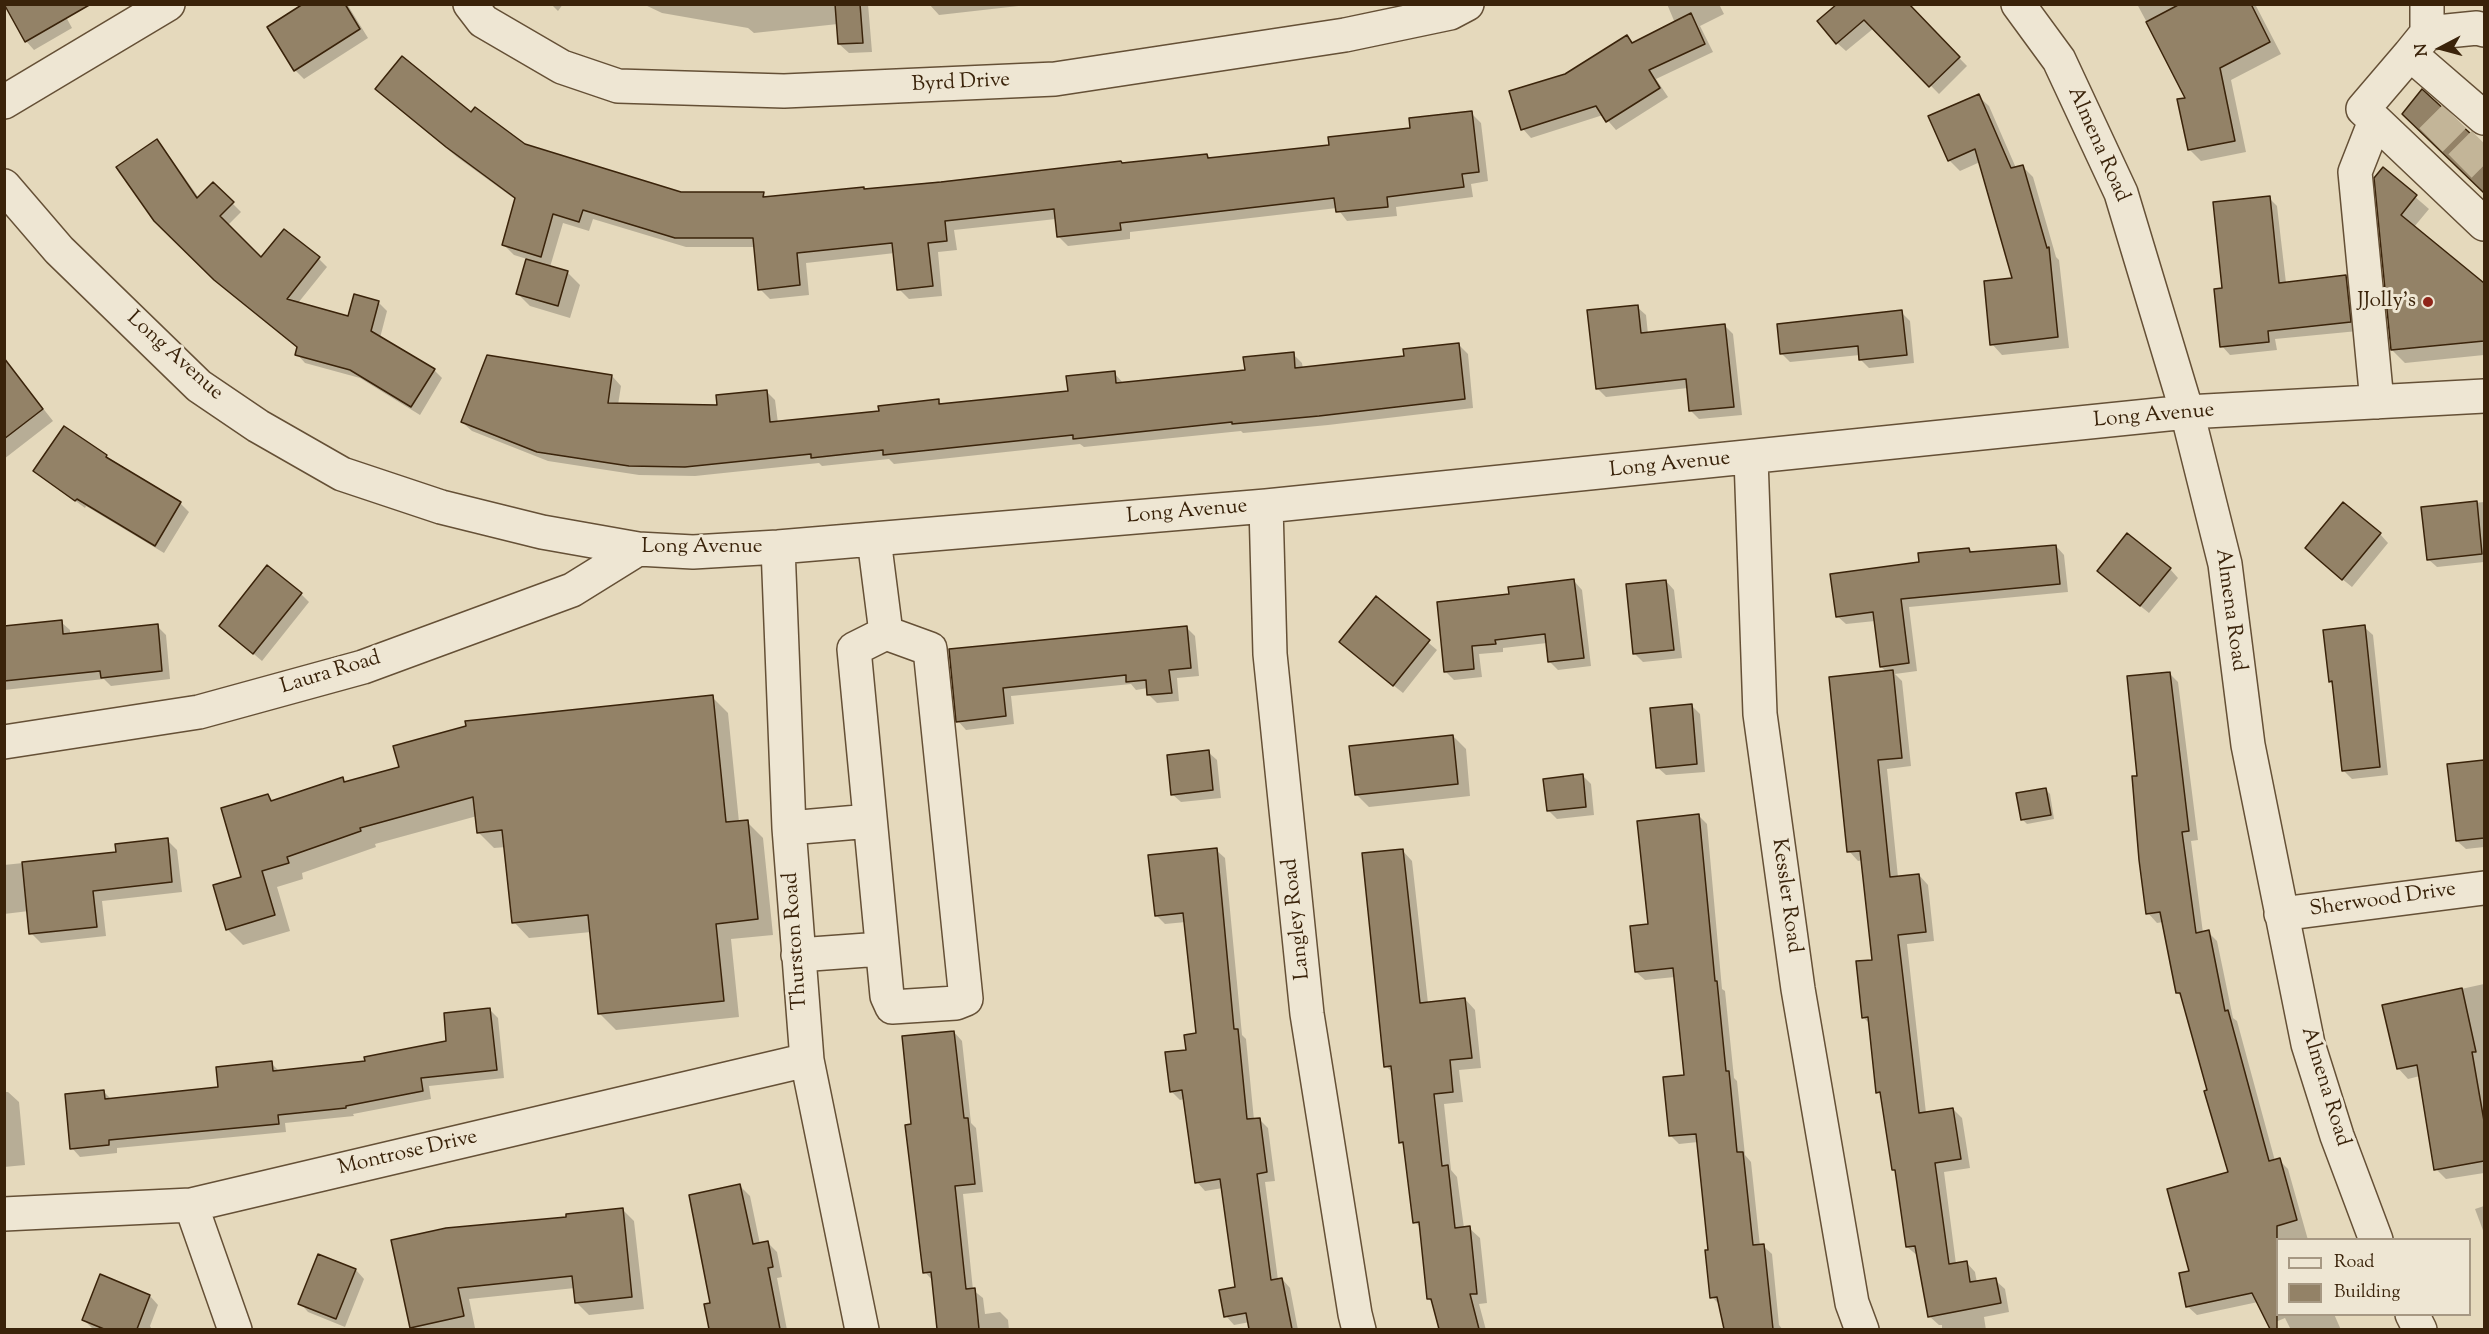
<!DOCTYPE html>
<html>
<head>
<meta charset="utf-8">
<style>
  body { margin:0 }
  #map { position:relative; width:2489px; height:1334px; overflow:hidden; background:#e5d9bc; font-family:"Sorts Mill Goudy",serif }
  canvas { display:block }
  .frame { position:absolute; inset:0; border:6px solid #3a230a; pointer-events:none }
  .legend { position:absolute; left:2276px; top:1238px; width:195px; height:78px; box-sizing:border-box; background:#eee6d3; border:2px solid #a69883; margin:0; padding:8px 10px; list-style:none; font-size:18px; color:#3a230a }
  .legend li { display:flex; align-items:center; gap:12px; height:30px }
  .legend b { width:30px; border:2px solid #a69883 }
  .north { position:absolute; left:2411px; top:18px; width:60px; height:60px; -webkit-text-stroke:4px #eee6d3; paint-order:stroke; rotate:264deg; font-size:16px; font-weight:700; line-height:24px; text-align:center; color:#3a230a }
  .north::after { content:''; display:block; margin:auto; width:21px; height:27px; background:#3a230a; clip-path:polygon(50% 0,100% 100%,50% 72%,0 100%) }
</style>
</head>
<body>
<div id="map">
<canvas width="2489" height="1334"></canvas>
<div class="frame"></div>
<ul class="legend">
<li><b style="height:8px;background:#eee6d3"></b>Road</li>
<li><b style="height:16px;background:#938267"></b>Building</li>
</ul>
<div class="north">N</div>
</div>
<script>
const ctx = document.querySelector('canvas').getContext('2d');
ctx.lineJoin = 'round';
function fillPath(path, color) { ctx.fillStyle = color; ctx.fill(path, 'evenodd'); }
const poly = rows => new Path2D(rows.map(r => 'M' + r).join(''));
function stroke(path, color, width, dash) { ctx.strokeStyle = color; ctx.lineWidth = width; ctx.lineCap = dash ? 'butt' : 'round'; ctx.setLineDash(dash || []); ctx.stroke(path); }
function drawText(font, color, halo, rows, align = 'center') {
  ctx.font = font + ' "Sorts Mill Goudy",serif'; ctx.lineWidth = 6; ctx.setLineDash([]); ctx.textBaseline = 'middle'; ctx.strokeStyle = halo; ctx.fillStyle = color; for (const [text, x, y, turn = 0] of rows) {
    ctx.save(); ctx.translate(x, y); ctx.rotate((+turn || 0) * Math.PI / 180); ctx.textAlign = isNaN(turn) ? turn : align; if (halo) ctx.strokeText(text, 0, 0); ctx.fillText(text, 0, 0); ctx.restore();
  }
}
fillPath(poly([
  [59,4,72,28,34,50,26,41],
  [306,4,347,4,368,38,304,79,295,70,269,28],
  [551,4,563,4,558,11],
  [643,4,868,4,872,52,849,53,839,44,838,24,754,33,748,28,662,13],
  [929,4,1036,4,939,15],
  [1667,4,1719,4,1724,14,1700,26,1713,52,1656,79,1668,97,1616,130,1603,115,1531,138,1523,129,1565,75,1627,37,1633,44,1675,23],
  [1840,4,1921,19,1967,66,1939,94,1874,28,1846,51,1837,43],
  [2137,4,2255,4,2281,54,2231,80,2246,152,2201,161,2189,149,2188,99],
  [2422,92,2484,149,2484,191,2416,127],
  [1978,96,1989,106,2016,168,2022,166,2033,177,2056,257,2059,260,2069,348,2002,355,1992,344,2014,279,1980,162,1960,171,1949,160,1930,117],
  [387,99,471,114,525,145,681,194,763,194,767,198,1207,156,1210,159,1330,146,1412,129,1471,113,1481,123,1488,181,1471,184,1473,197,1396,207,1397,216,1347,221,1337,208,1130,232,1130,239,1068,246,1058,236,1056,219,954,230,957,250,938,252,942,296,909,299,899,289,895,253,806,263,809,295,770,299,760,289,755,247,686,247,593,219,589,231,563,223,550,267,567,272,580,285,570,318,530,306,517,293,527,259,514,255,504,245,516,200,457,157],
  [157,141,165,150,199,198,213,184,241,212,227,226,261,259,319,259,327,267,298,303,349,318,355,296,379,303,387,311,380,338,434,370,442,378,420,415,360,378,305,363,297,354,298,348,224,288,155,220],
  [2383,169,2429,209,2414,227,2484,285,2484,355,2405,363,2392,350],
  [2269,198,2277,206,2286,283,2346,277,2354,286,2358,331,2275,339,2277,350,2230,355,2222,346,2224,290],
  [1637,307,1646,315,1648,334,1725,326,1733,334,1742,415,1699,419,1691,411,1688,388,1606,397,1597,388],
  [1901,312,1910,321,1914,363,1869,368,1860,359,1860,355,1790,362,1782,354],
  [1459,345,1468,354,1473,408,1328,425,1243,433,1241,431,1084,447,1080,444,894,464,889,459,822,466,819,463,695,476,639,475,548,461,472,431,462,422,612,376,621,386,618,405,719,406,766,391,775,400,778,423,880,412,938,401,943,405,1070,392,1114,373,1124,384,1246,371,1293,354,1302,363,1303,369,1405,358],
  [4,359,53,421,4,459],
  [106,456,180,503,189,512,164,553,86,506,85,508,35,471],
  [2484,502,2484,562,2437,567,2428,559,2423,508],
  [2380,534,2388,543,2352,587,2315,557],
  [2056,546,2064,555,2068,592,1909,607,1917,671,1895,674,1902,681,1911,766,1887,769,1898,877,1919,875,1928,885,1934,941,1907,944,1926,1113,1953,1109,1962,1118,1970,1168,1944,1172,1956,1264,1966,1262,1975,1272,1977,1283,1995,1280,2005,1289,2009,1312,1984,1317,1986,1330,1942,1330,1942,1325,1939,1325,1929,1316,1918,1256,1907,1247,1897,1173,1893,1169,1882,1096,1878,1092,1870,1024,1863,1017,1873,961,1863,860,1858,861,1849,851,1887,672,1881,667,1875,621,1846,624,1837,616,1921,564,1969,549,1973,553],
  [2170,569,2178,578,2149,613,2107,579],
  [1574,581,1582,590,1591,666,1558,670,1549,661,1547,643,1503,648,1503,652,1479,654,1482,677,1454,680,1446,672,1510,595],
  [1666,581,1674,590,1682,658,1643,662,1634,653],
  [301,594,309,602,262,661,221,626],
  [1376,598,1437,650,1403,693,1349,650],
  [61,622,70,630,70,635,157,626,166,635,170,679,111,686,104,679,4,690,4,628],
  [1186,627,1195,636,1199,676,1177,678,1179,701,1157,703,1149,695,1148,688,1136,690,1131,684,1011,696,1014,724,966,730,958,721,951,651],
  [2364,627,2373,635,2388,775,2352,779,2343,770,2334,685,2330,681],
  [2169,673,2178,682,2198,840,2191,841,2203,933,2208,932,2217,941,2233,1018,2237,1021,2275,1161,2279,1160,2288,1169,2308,1240,2278,1240,2278,1314,2334,1314,2341,1330,2291,1330,2285,1318,2273,1323,2258,1302,2197,1315,2187,1306,2190,1272,2230,1173,2182,997,2178,993,2163,922,2157,923,2148,913,2139,777],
  [712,697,728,713,739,822,747,822,763,838,773,935,731,939,739,1017,616,1030,600,1014,591,932,529,938,514,922,506,847,494,848,478,832,477,816,375,844,376,847,302,873,303,879,277,887,290,931,243,945,227,929,268,795,274,802,342,778,347,783],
  [1691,705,1700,714,1705,772,1666,775,1657,767],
  [1453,736,1466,749,1470,796,1369,807,1356,794],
  [1208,752,1217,760,1221,798,1181,802,1172,794],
  [2484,761,2484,847,2466,849,2457,841,2449,765],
  [1583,776,1591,784,1594,815,1557,819,1548,810],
  [2046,790,2050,794,2054,819,2027,824,2023,820,2018,795],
  [1699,816,1707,824,1722,989,1725,991,1734,1078,1737,1081,1745,1155,1751,1162,1760,1246,1763,1246,1772,1254,1779,1325,1783,1330,1725,1330,1721,1306,1712,1297,1710,1251,1698,1142,1679,1144,1671,1136,1686,1077,1675,977,1645,980,1636,972,1650,925],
  [167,840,177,850,182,892,102,901,106,936,41,943,31,933,29,911,4,914,4,865,118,853],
  [1216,850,1225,858,1242,1035,1246,1039,1254,1120,1259,1119,1268,1128,1275,1181,1265,1182,1278,1280,1282,1279,1290,1288,1298,1330,1251,1330,1250,1322,1234,1325,1226,1316,1236,1288,1223,1188,1205,1191,1197,1182,1185,1099,1180,1100,1171,1091,1188,1051,1198,1035,1186,922,1165,924,1156,915],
  [1402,850,1412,861,1428,1003,1465,999,1475,1010,1481,1068,1459,1070,1463,1102,1444,1104,1451,1170,1457,1177,1464,1228,1469,1228,1480,1238,1487,1303,1479,1304,1486,1330,1441,1330,1434,1304,1428,1298,1421,1228,1415,1222,1406,1148,1400,1142,1393,1073,1386,1066],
  [2484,984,2484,1173,2446,1179,2436,1169,2420,1076,2408,1079,2398,1068,2384,1006],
  [490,1010,498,1018,504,1078,429,1086,431,1099,353,1114,354,1116,285,1123,286,1132,117,1148,117,1153,80,1157,72,1148,103,1091,112,1100,220,1089,271,1063,280,1072,367,1062,448,1042],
  [954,1032,962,1041,971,1123,976,1128,983,1192,963,1194,973,1290,983,1298,985,1314,1000,1312,1008,1320,1009,1330,939,1330,933,1281,925,1272,913,1125],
  [4,1092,8,1092,19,1102,25,1165,4,1167],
  [740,1186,750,1196,760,1244,767,1242,777,1252,782,1277,777,1278,787,1330,711,1330,705,1305,712,1304],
  [2484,1206,2484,1233,2475,1209],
  [622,1209,634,1221,644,1309,589,1315,577,1303,575,1288,469,1299,475,1328,413,1330,411,1327,446,1230,568,1219],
  [319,1256,356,1270,364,1279,345,1327,308,1312,300,1303],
  [150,1296,158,1305,150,1326,152,1330,94,1330,84,1320]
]), '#0003');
const building = poly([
  [4,4,91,4,25,42,4,4],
  [303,4,345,4,360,29,294,71,267,27,303,4],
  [835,4,860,4,863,43,838,44,835,4],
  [1837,4,1909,4,1960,57,1929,87,1864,20,1836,44,1817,21,1837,4],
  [2180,4,2251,4,2270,42,2220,68,2235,141,2188,150,2177,99,2185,98,2146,22,2180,4],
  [1691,13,1705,44,1649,70,1660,88,1606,122,1596,106,1521,130,1509,91,1565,74,1627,35,1632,43,1691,13],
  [402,56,471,112,475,107,525,144,681,192,764,192,763,197,864,187,864,189,941,182,1121,161,1122,163,1207,154,1208,158,1329,145,1328,137,1410,128,1409,118,1472,111,1479,172,1462,174,1464,187,1387,197,1388,207,1336,212,1334,198,1120,223,1121,230,1057,237,1054,209,945,221,947,241,928,243,933,286,897,290,892,243,797,253,800,285,758,290,753,238,675,238,583,210,579,222,553,214,541,257,502,245,515,198,446,147,375,89,402,56],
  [2422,89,2484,146,2484,193,2402,114,2422,89],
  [1979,94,2011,168,2023,165,2047,248,2049,247,2058,337,1990,345,1984,281,2012,278,1975,149,1948,161,1928,116,1979,94],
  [157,139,197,198,213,182,234,202,220,216,261,257,284,229,320,257,287,299,348,316,354,294,379,301,371,331,435,369,411,407,350,370,295,355,297,347,214,280,154,221,116,167,157,139],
  [2383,167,2417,195,2401,215,2484,283,2484,341,2391,350,2374,178,2383,167],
  [2270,196,2279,283,2346,275,2351,322,2268,331,2269,342,2220,347,2214,289,2222,288,2213,202,2270,196],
  [526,259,568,271,558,306,516,294,526,259],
  [1638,305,1641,333,1725,324,1734,407,1689,411,1686,379,1596,389,1587,310,1638,305],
  [1902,310,1907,355,1859,360,1858,346,1780,354,1777,324,1902,310],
  [1459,343,1465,399,1319,416,1232,424,1232,422,1073,439,1073,435,883,455,883,450,811,458,811,454,685,467,629,466,537,452,461,422,487,355,612,375,608,403,717,405,716,395,767,390,770,422,879,411,878,406,939,399,939,404,1068,391,1066,376,1115,371,1116,383,1245,370,1243,357,1294,352,1295,368,1404,356,1403,349,1459,343],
  [4,358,43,409,4,439,4,358],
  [64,426,107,455,106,457,181,502,155,546,77,499,75,501,33,471,64,426],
  [2477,501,2482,554,2427,560,2421,507,2477,501],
  [2343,502,2381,533,2342,580,2305,548,2343,502],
  [2127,533,2171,568,2140,606,2097,571,2127,533],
  [2056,545,2060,584,1901,599,1909,663,1880,667,1873,612,1836,617,1830,574,1919,562,1918,553,1969,548,1970,552,2056,545],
  [267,565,302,593,253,654,219,626,267,565],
  [1574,579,1584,658,1548,662,1545,634,1495,640,1496,644,1472,646,1474,669,1444,672,1437,602,1509,594,1508,587,1574,579],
  [1666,580,1674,650,1633,654,1626,584,1666,580],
  [1376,596,1430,640,1393,686,1339,642,1376,596],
  [62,620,63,634,158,624,162,671,101,678,100,671,4,681,4,626,62,620],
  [2365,625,2380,767,2342,771,2332,681,2329,682,2323,630,2365,625],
  [1187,626,1191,668,1169,670,1172,693,1147,695,1146,680,1126,682,1126,675,1003,688,1006,716,956,722,949,649,1187,626],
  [1893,670,1902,758,1878,760,1890,877,1919,874,1926,932,1898,935,1919,1113,1953,1108,1961,1159,1935,1163,1949,1264,1967,1261,1970,1282,1996,1278,2001,1303,1928,1317,1915,1246,1906,1247,1895,1170,1892,1170,1880,1092,1876,1093,1868,1017,1862,1018,1856,961,1872,960,1860,851,1847,852,1829,677,1893,670],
  [2170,672,2189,831,2182,832,2196,933,2209,930,2225,1011,2228,1010,2269,1161,2280,1158,2297,1220,2277,1226,2277,1329,2270,1329,2252,1293,2186,1307,2179,1273,2189,1271,2167,1189,2228,1172,2204,1091,2207,1090,2180,993,2176,993,2160,912,2146,914,2139,860,2132,776,2137,776,2127,676,2170,672],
  [713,695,726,822,748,820,758,919,716,924,724,1001,598,1014,588,915,512,923,502,830,477,833,473,797,360,828,361,831,287,857,289,863,262,871,275,915,226,930,213,885,241,877,221,808,268,794,271,801,343,777,344,782,399,767,393,746,466,726,465,721,713,695],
  [1692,704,1697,764,1656,768,1650,708,1692,704],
  [1453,735,1458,784,1355,795,1349,746,1453,735],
  [1209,750,1213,790,1171,795,1167,755,1209,750],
  [2484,760,2484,838,2456,841,2447,764,2484,760],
  [1583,774,1586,807,1547,811,1543,779,1583,774],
  [2046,788,2051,815,2021,820,2016,793,2046,788],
  [1699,814,1715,981,1717,981,1726,1071,1729,1071,1737,1152,1743,1152,1753,1245,1764,1244,1773,1329,1724,1329,1717,1297,1710,1298,1705,1250,1708,1250,1696,1134,1669,1136,1663,1077,1684,1075,1673,968,1635,972,1630,926,1648,924,1637,821,1699,814],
  [168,838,172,882,93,891,97,927,29,934,22,862,116,852,115,844,168,838],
  [1217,848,1234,1029,1238,1029,1247,1119,1260,1118,1267,1172,1257,1174,1271,1280,1282,1278,1292,1329,1249,1329,1246,1313,1224,1317,1219,1290,1235,1287,1220,1179,1195,1183,1182,1090,1170,1092,1165,1052,1186,1050,1184,1035,1196,1033,1183,913,1155,916,1148,855,1217,848],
  [1403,849,1420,1003,1465,998,1472,1058,1450,1060,1453,1092,1434,1094,1442,1166,1448,1165,1455,1228,1470,1226,1477,1294,1470,1294,1479,1329,1439,1329,1431,1299,1427,1299,1419,1222,1413,1223,1403,1142,1399,1143,1391,1066,1384,1067,1362,853,1403,849],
  [2462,988,2476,1052,2472,1052,2484,1121,2484,1161,2434,1170,2417,1065,2397,1069,2382,1005,2462,988],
  [490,1008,497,1070,421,1078,423,1091,346,1106,346,1108,278,1115,279,1124,109,1140,109,1145,70,1149,65,1094,104,1090,105,1099,218,1087,216,1067,272,1061,273,1071,365,1061,364,1057,446,1041,444,1013,490,1008],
  [954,1031,964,1118,968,1118,975,1184,955,1186,966,1289,975,1288,979,1329,937,1329,931,1272,923,1273,905,1125,911,1124,902,1036,954,1031],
  [740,1184,753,1244,768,1241,773,1267,768,1268,780,1329,709,1329,704,1304,710,1303,689,1195,740,1184],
  [623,1208,632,1297,575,1303,572,1276,458,1288,464,1316,410,1328,391,1240,446,1228,566,1217,566,1214,623,1208],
  [318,1254,356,1269,336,1319,298,1304,318,1254],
  [100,1274,150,1295,137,1329,104,1329,82,1320,100,1274]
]);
fillPath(building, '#938267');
stroke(building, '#3a230a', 1.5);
stroke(poly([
  [2431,140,2456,115],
  [2460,166,2484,142]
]), '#c3b598', 33, [33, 16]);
const minor = poly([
  [470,4,483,21,562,67,618,86,784,91,1055,79,1345,35,1450,13,1467,4],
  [2018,4,2059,60,2121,193,2187,412,2225,564,2248,745,2308,1044,2337,1136,2376,1240],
  [2427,4,2427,33,2410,54,2484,118],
  [2427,33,2477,28,2484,30],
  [2410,54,2363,109,2484,224],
  [4,102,168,4],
  [2375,121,2355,172,2377,402],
  [4,186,59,250,199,386,258,426,342,474,441,507,542,532,638,549,693,552,778,547,1266,506,2187,412,2484,396],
  [1751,458,1760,714,1798,989,1852,1303,1862,1330],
  [1266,506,1270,654,1307,1014,1355,1314,1359,1330],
  [874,539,886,633],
  [778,547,789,828,807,1060,862,1330],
  [886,633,930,649,966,999,956,1003,892,1007,887,996,854,649,886,633],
  [4,742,199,712,363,667,572,590,638,549],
  [789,828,870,821],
  [2281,914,2484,888],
  [798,955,881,949],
  [191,1205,235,1330],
  [4,1214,191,1205,807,1060],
  [2412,1314,2420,1330]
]);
stroke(minor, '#655036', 36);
stroke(minor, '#eee6d3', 33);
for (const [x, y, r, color] of [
  [2428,302,6,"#8f2418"]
]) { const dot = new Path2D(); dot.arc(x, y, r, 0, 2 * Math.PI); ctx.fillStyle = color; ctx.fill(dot); stroke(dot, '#eee6d3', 2); }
drawText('21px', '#3a230a', '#eee6d3', [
  ["Byrd Drive",961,84,-3],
  ["Almena Road",2097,145,66],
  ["Long Avenue",174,357,42],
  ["Long Avenue",2154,417,-5],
  ["Long Avenue",1670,466,-6],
  ["Long Avenue",1187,513,-5],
  ["Long Avenue",702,548],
  ["Almena Road",2229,610,82],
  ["Laura Road",331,674,-17],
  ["Kessler Road",1785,896,82],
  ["Sherwood Drive",2383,901,-8],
  ["Langley Road",1298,919,-96],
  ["Thurston Road",797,941,-94],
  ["Almena Road",2324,1087,73],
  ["Montrose Drive",408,1154,-13]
]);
drawText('21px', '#3a230a', '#eee6d3', [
  ["JJolly's",2416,302]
], 'right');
</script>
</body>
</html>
